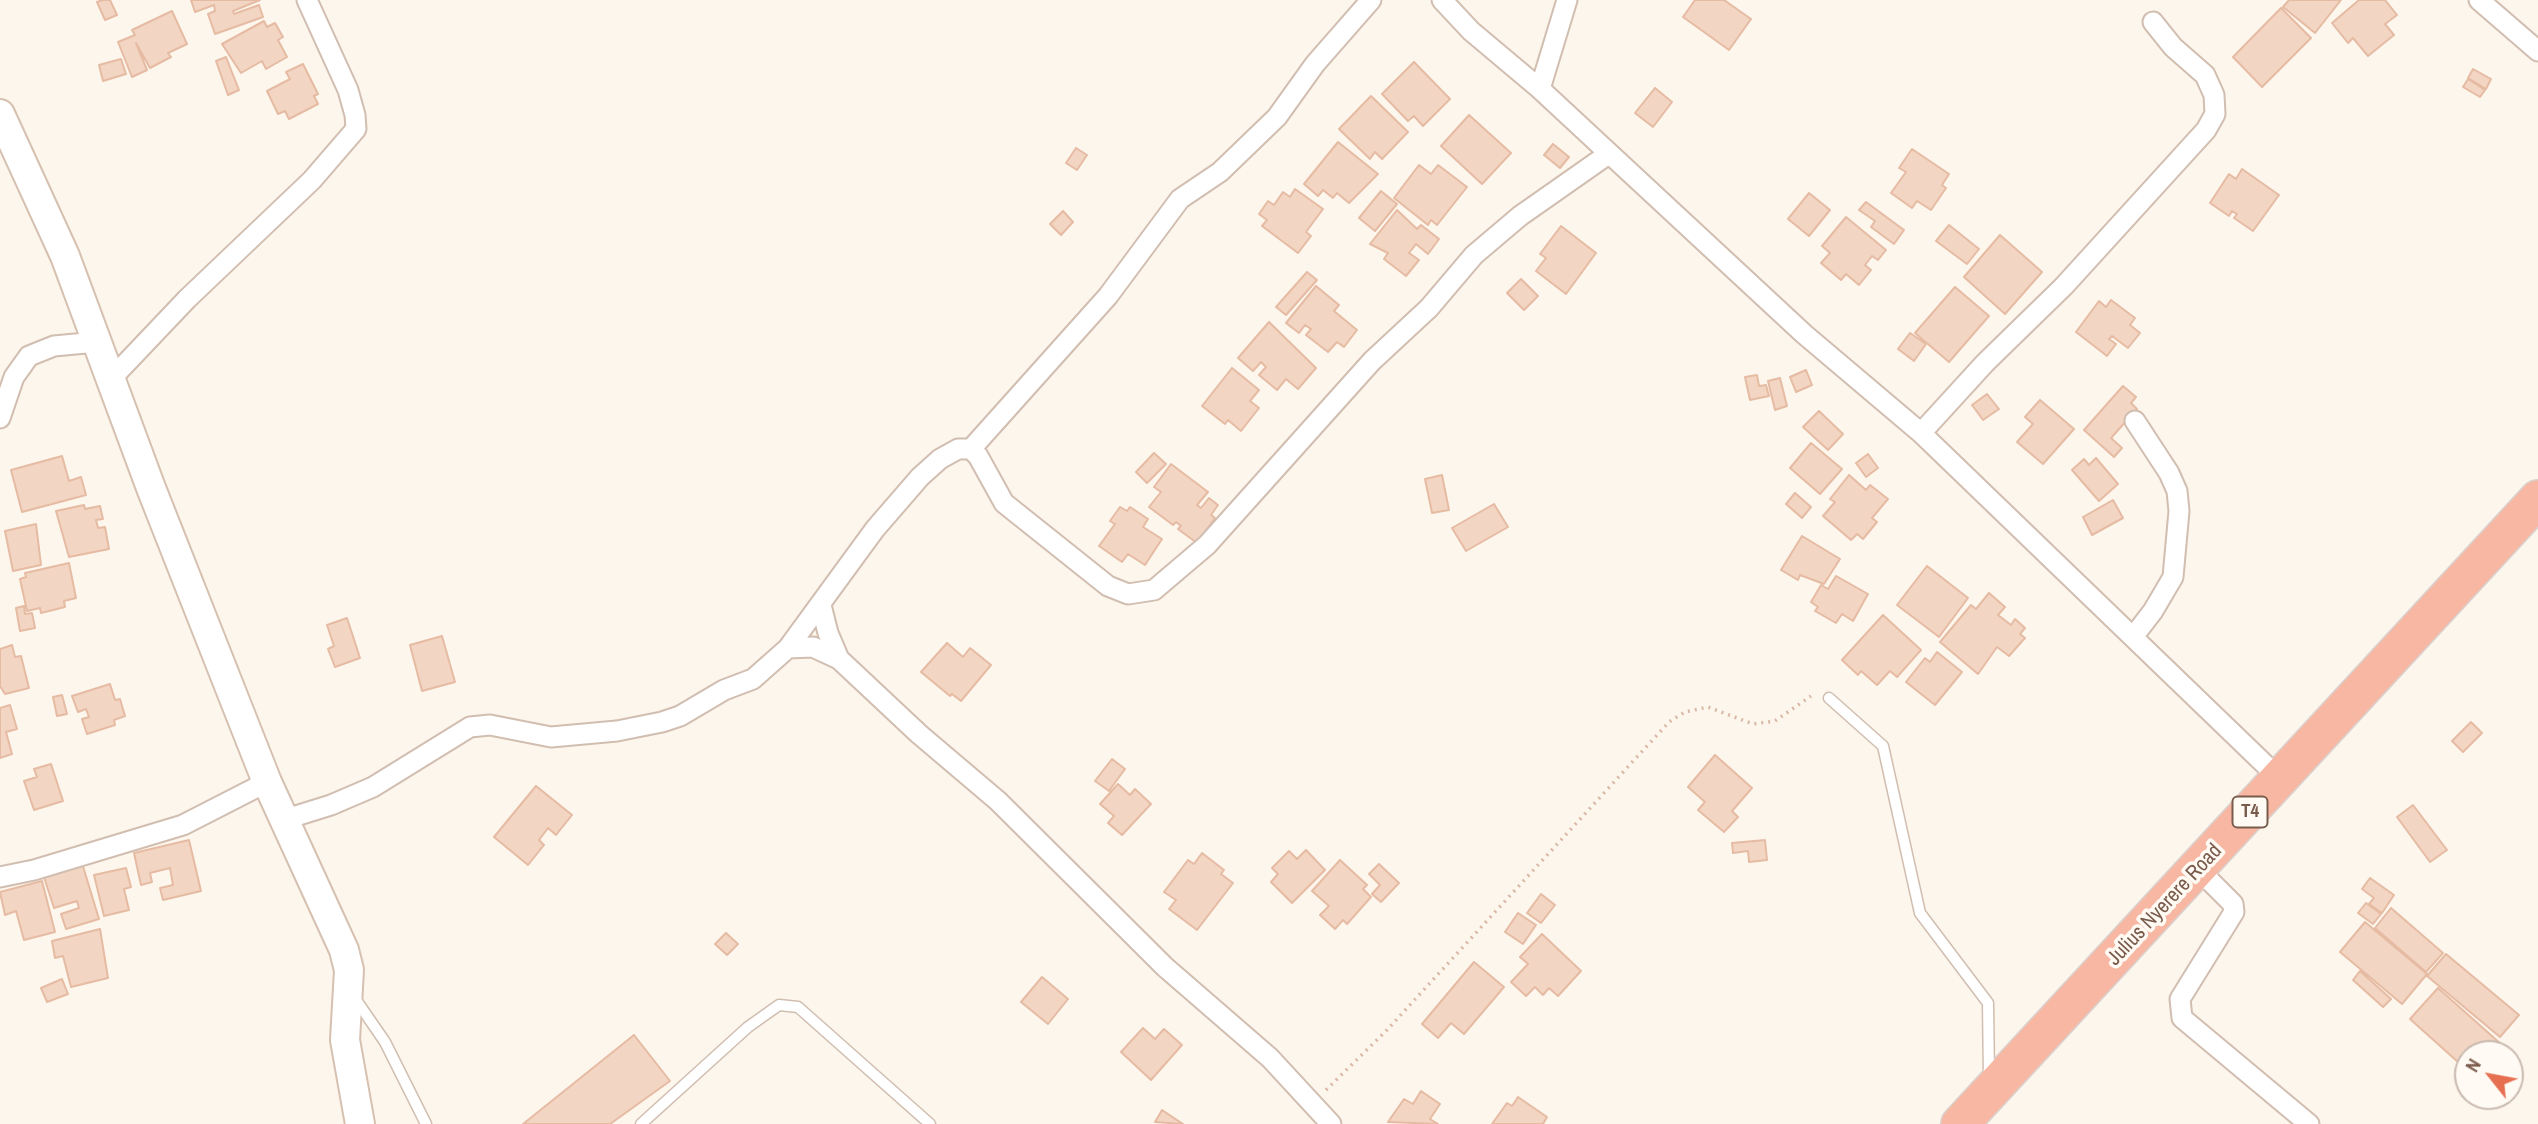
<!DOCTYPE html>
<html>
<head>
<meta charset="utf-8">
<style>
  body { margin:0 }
  #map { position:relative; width:2538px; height:1124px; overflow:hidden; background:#fdf6ec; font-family:"Archivo Narrow",sans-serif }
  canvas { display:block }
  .north { position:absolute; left:2454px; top:1040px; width:70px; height:70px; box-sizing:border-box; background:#fffaf3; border:2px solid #cabbb1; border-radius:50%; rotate:301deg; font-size:19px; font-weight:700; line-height:28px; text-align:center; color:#7a5c4d }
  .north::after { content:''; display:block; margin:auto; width:24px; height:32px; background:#e76f51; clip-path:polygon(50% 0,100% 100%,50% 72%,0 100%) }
</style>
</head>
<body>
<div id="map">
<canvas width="2538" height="1124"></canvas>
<div class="north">N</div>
</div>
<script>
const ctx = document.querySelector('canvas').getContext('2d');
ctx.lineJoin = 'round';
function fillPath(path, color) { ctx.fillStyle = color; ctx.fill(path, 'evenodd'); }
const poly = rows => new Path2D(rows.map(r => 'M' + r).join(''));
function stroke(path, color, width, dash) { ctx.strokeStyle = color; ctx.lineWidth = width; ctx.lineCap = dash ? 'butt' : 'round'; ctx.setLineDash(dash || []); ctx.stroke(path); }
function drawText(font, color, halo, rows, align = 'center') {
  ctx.font = font + ' "Archivo Narrow",sans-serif'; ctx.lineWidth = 7; ctx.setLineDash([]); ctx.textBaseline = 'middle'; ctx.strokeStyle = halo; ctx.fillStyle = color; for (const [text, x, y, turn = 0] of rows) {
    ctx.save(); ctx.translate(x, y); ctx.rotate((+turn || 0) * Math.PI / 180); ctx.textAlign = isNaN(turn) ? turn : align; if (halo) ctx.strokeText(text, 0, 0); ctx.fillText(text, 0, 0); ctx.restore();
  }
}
const building = poly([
  [103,0,110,0,117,15,105,20,97,2,103,0],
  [191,0,260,0,233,11,234,14,259,5,263,17,215,34,208,14,215,11,214,5,195,12,191,0],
  [1695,0,1724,0,1751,19,1729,50,1683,17,1695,0],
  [2289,0,2341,0,2315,33,2283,7,2289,0],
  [2359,0,2385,0,2397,15,2385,24,2394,35,2368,56,2353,38,2348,43,2332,23,2359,0],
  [2281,8,2311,38,2262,87,2233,57,2281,8],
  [172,11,187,44,168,53,171,57,150,68,136,43,147,70,132,77,118,42,135,35,132,30,172,11],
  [264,21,267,27,275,23,283,37,278,40,287,57,266,69,262,61,241,73,222,44,264,21],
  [226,57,239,90,228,95,216,61,226,57],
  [121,59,126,74,103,81,99,65,121,59],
  [1414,62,1450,99,1423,126,1414,116,1408,121,1382,94,1414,62],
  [303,64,318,94,314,96,318,104,289,119,285,111,278,114,267,91,290,79,286,72,303,64],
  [2473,69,2491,79,2486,89,2468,78,2473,69],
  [2468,79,2485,90,2480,97,2463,87,2468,79],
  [1655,88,1672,102,1653,127,1635,113,1655,88],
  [1371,96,1408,132,1382,159,1375,152,1370,159,1339,129,1371,96],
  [1469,115,1511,153,1482,184,1441,146,1469,115],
  [1338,142,1378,174,1349,203,1337,193,1333,198,1323,190,1318,196,1304,184,1338,142],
  [1553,144,1569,157,1560,168,1544,155,1553,144],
  [1076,148,1087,155,1077,170,1066,163,1076,148],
  [1912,149,1949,174,1942,185,1946,188,1931,210,1917,201,1912,208,1891,193,1906,172,1899,168,1912,149],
  [1419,165,1431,174,1438,165,1467,187,1437,225,1431,220,1428,225,1394,198,1419,165],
  [2242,169,2279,195,2253,231,2234,218,2237,214,2232,211,2229,216,2210,203,2229,174,2236,179,2242,169],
  [1295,189,1323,209,1306,232,1311,236,1298,253,1262,226,1267,220,1259,214,1268,201,1274,205,1283,192,1290,197,1295,189],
  [1381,191,1397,204,1375,231,1359,218,1381,191],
  [1809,193,1830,210,1809,236,1788,219,1809,193],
  [1866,202,1904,230,1894,244,1871,227,1875,221,1859,210,1866,202],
  [1397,210,1417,229,1421,225,1439,239,1428,254,1416,244,1409,253,1419,260,1406,276,1384,259,1388,253,1370,244,1397,210],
  [1063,211,1073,222,1061,235,1050,224,1063,211],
  [1846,217,1886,250,1878,260,1872,256,1865,265,1871,270,1859,285,1846,274,1841,280,1821,263,1830,253,1822,246,1846,217],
  [1949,225,1979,249,1967,264,1936,241,1949,225],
  [1561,226,1596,253,1566,294,1536,271,1546,258,1540,254,1561,226],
  [2000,235,2042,272,2005,314,1964,277,2000,235],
  [1307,272,1317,280,1286,315,1276,307,1307,272],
  [1521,279,1538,296,1524,310,1507,293,1521,279],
  [1316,286,1339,305,1334,311,1357,330,1344,347,1337,342,1328,352,1306,335,1311,329,1305,325,1299,333,1286,323,1316,286],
  [1955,287,1989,316,1949,362,1915,333,1955,287],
  [2111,300,2135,318,2130,325,2140,333,2128,348,2112,336,2109,339,2116,344,2107,356,2076,332,2099,301,2106,307,2111,300],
  [1269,322,1316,368,1298,389,1286,379,1277,390,1259,375,1266,367,1261,362,1253,371,1238,358,1269,322],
  [1910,333,1926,344,1914,361,1898,349,1910,333],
  [1232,368,1259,390,1250,401,1259,408,1241,431,1228,420,1225,424,1202,406,1232,368],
  [1806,370,1812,385,1796,392,1790,377,1806,370],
  [1757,375,1759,386,1766,385,1769,396,1750,400,1745,377,1757,375],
  [1780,378,1787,406,1775,410,1768,381,1780,378],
  [2123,386,2136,397,2131,403,2137,409,2111,438,2122,448,2114,457,2084,430,2123,386],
  [1987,394,1999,409,1983,420,1972,405,1987,394],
  [2040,400,2074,429,2043,464,2017,442,2033,424,2025,417,2040,400],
  [1819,411,1843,434,1828,450,1803,427,1819,411],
  [1811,443,1842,469,1820,494,1790,468,1811,443],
  [1154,453,1166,464,1147,483,1136,472,1154,453],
  [1868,454,1878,468,1866,477,1856,463,1868,454],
  [62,456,69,481,81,477,86,495,22,512,11,470,62,456],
  [2096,458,2118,484,2099,501,2072,470,2084,459,2089,465,2096,458],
  [1171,464,1208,492,1197,505,1201,508,1209,498,1218,505,1211,515,1215,518,1197,543,1178,529,1181,526,1176,522,1173,525,1149,507,1161,492,1154,487,1171,464],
  [1442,475,1449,510,1432,513,1425,479,1442,475],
  [1849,475,1866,490,1870,485,1888,499,1872,518,1877,522,1863,539,1857,534,1851,540,1823,516,1835,502,1830,499,1849,475],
  [1795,493,1811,507,1802,518,1786,504,1795,493],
  [2113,500,2123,518,2092,535,2083,517,2113,500],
  [1494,504,1508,527,1466,551,1452,528,1494,504],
  [84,505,85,509,100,506,103,519,96,520,98,528,105,527,109,549,69,557,56,511,84,505],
  [1120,507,1127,511,1130,507,1148,519,1143,527,1162,539,1145,565,1128,554,1122,562,1099,546,1115,524,1110,521,1120,507],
  [36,524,41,565,13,571,5,531,36,524],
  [1802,536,1840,559,1824,584,1800,575,1798,580,1781,570,1802,536],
  [69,563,76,598,64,601,65,607,41,613,40,608,27,611,20,579,26,577,25,573,69,563],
  [1927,566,1968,598,1939,637,1897,605,1927,566],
  [1836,576,1868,594,1853,621,1842,614,1836,623,1815,611,1818,607,1811,602,1821,585,1828,589,1836,576],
  [1989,593,2005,607,1998,615,2011,625,2015,619,2025,628,2020,634,2025,638,2009,656,1997,647,1978,674,1940,642,1971,605,1976,609,1989,593],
  [24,606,25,614,32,613,35,628,20,631,16,608,24,606],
  [1883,615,1921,650,1897,677,1890,671,1877,685,1861,671,1858,675,1842,660,1883,615],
  [347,618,360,658,335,667,328,649,334,646,327,625,347,618],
  [442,636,455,682,422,691,410,645,442,636],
  [947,643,963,657,970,648,991,665,961,701,952,694,950,696,921,672,947,643],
  [12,645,15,657,21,656,29,688,5,694,0,686,0,649,12,645],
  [1937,652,1962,672,1935,705,1906,682,1925,658,1930,662,1937,652],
  [110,684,115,700,120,699,125,716,114,720,115,725,87,734,82,719,89,717,86,709,78,712,72,696,110,684],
  [62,695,67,714,57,716,53,697,62,695],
  [10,705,17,729,6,732,12,754,0,758,0,708,10,705],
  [2471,722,2482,733,2463,752,2452,741,2471,722],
  [1715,755,1752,788,1732,811,1738,817,1724,832,1698,810,1705,802,1688,787,1715,755],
  [1112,759,1125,769,1109,791,1095,781,1112,759],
  [51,764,63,801,34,810,24,781,37,777,34,769,51,764],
  [1118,784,1130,795,1135,789,1151,804,1122,835,1108,823,1114,816,1100,804,1118,784],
  [536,786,572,815,556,835,548,828,539,840,544,845,528,865,494,837,536,786],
  [2413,805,2447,850,2430,862,2397,817,2413,805],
  [189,840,201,891,163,900,160,888,173,885,170,868,150,873,152,882,141,885,134,853,189,840],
  [1765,840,1767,860,1749,862,1748,851,1733,853,1732,843,1765,840],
  [1306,850,1325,870,1292,903,1271,882,1278,874,1272,868,1289,851,1297,859,1306,850],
  [1202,853,1224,870,1221,874,1233,883,1197,930,1169,909,1176,900,1164,892,1188,860,1194,864,1202,853],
  [1340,860,1367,885,1363,889,1371,897,1347,924,1343,920,1335,929,1320,915,1329,906,1312,891,1340,860],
  [82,863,99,919,66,929,61,914,79,908,77,901,54,908,43,874,82,863],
  [1379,864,1399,883,1381,902,1372,894,1380,885,1369,874,1379,864],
  [126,868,131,887,124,889,129,910,104,916,94,875,126,868],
  [2370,878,2394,895,2382,913,2369,904,2374,898,2362,889,2370,878],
  [42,881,55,932,24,940,16,911,5,915,0,892,42,881],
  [1541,894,1555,905,1541,923,1527,913,1541,894],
  [2366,903,2381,914,2373,924,2358,913,2366,903],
  [2391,908,2443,953,2426,972,2375,928,2391,908],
  [1518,913,1536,925,1523,944,1505,932,1518,913],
  [2365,922,2427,974,2402,1004,2340,952,2365,922],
  [100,929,108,978,71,987,63,956,55,958,52,941,100,929],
  [726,933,738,944,727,955,715,944,726,933],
  [1542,934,1581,971,1558,996,1549,988,1543,995,1535,987,1526,996,1511,982,1528,964,1520,957,1542,934],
  [2446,954,2519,1015,2500,1037,2427,976,2446,954],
  [1474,962,1504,987,1464,1034,1451,1023,1438,1038,1422,1024,1474,962],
  [2360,971,2391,999,2383,1007,2353,980,2360,971],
  [1042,977,1068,999,1048,1024,1021,1002,1042,977],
  [62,979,68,994,47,1002,41,988,62,979],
  [2438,988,2502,1045,2494,1054,2468,1054,2468,1071,2410,1019,2438,988],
  [1143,1028,1155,1039,1164,1029,1182,1045,1151,1080,1121,1052,1143,1028],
  [634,1035,670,1081,610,1124,523,1124,634,1035],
  [1421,1091,1440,1104,1430,1119,1438,1124,1388,1122,1404,1099,1413,1104,1421,1091],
  [1518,1097,1547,1117,1543,1124,1492,1124,1507,1103,1512,1106,1518,1097],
  [1162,1110,1183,1124,1155,1122,1162,1110]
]);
fillPath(building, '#f3d5c3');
stroke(building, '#e6bba3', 2);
const lane = poly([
  [1829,698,1883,746,1920,913,1988,1003,1989,1079],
  [354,997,385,1042,426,1124],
  [641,1124,748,1027,779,1005,798,1007,930,1124]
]);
const street = poly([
  [1442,0,1471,31,1540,89,1804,334,1921,433,2280,779],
  [2479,0,2538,51],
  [1540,89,1567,0],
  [112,378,187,299,312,180,356,129,355,115,348,90,307,0],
  [0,418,14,377,29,356,54,346,97,342],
  [1921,433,1985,363,2064,286,2206,130,2215,114,2214,95,2205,75,2173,47,2153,22],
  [971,449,1108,296,1180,199,1220,172,1277,117,1315,64,1371,0],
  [821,605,828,633,839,659],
  [2133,637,2153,611,2173,577,2179,511,2177,491,2169,473,2135,421],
  [788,648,875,529,920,477,940,459,958,449,971,449,978,456,1004,503,1108,586,1128,594,1154,590,1207,545,1372,361,1429,308,1474,255,1520,216,1607,155],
  [286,819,331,805,373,787,470,727,490,725,551,737,617,731,662,722,680,716,724,690,753,679,788,648,813,647,839,659,919,734,998,801,1165,967,1270,1058,1331,1124],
  [2198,869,2233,904,2234,912,2180,999,2182,1018,2309,1124],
  [0,877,34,870,183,825,267,782]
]);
const secondary = poly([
  [0,114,65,256,151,488,267,782,344,950,349,970,345,1040,360,1124]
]);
const highway = poly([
  [1960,1124,2538,499]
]);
stroke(lane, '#d1beb0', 13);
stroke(street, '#d1beb0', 23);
stroke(secondary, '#d6c0b0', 32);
stroke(highway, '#dad1cd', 40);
stroke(poly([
  [1326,1090,1387,1030,1669,722,1685,712,1708,707,1753,724,1775,721,1811,696]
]), '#d9b8a5', 3.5, [2, 5]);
stroke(lane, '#fff', 10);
stroke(street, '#fff', 19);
stroke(secondary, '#fff', 28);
stroke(highway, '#f7b7a3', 37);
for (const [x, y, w] of [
  [2250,812,35]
]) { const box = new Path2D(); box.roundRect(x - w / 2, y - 15.5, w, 31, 5); ctx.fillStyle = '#fffaf3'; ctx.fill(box); stroke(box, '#7a5c4d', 2); }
drawText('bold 19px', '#7a5c4d', null, [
  ["T4",2250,812]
]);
drawText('21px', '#7a5c4d', '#fffaf3', [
  ["Julius Nyerere Road",2165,905,-47]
]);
</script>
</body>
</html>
